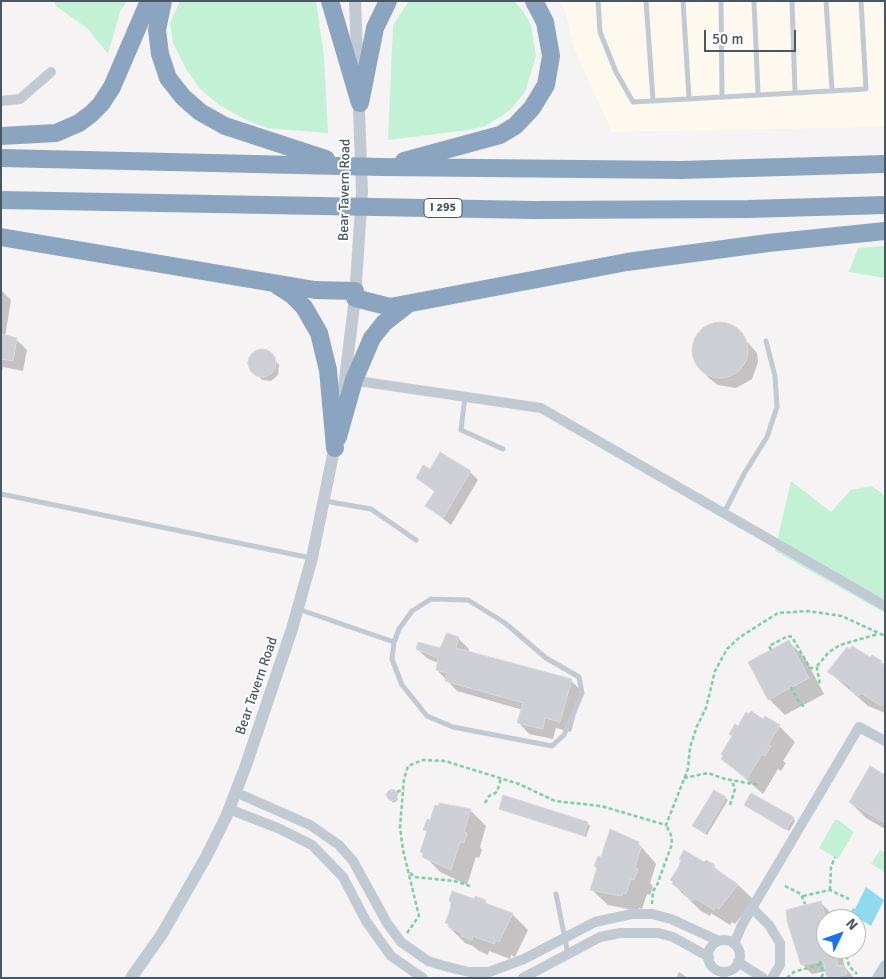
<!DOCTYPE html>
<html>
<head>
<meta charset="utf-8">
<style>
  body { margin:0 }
  #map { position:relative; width:886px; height:979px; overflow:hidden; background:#f5f3f3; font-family:Signika,sans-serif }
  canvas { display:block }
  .frame { position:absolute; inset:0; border:2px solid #4a5661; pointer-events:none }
  .north { position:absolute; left:816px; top:909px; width:50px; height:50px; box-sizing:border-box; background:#fff; border:1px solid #b7bbc0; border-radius:50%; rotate:48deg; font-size:14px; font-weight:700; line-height:20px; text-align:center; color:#4a5661 }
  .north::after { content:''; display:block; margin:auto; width:18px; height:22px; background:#1a73e8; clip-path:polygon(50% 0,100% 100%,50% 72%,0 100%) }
  .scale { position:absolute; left:704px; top:30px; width:92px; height:22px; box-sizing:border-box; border:2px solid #4a5661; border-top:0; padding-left:6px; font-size:15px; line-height:18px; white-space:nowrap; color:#4a5661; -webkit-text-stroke:4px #fff; paint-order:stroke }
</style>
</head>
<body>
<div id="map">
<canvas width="886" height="979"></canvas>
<div class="frame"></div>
<div class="north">N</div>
<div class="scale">50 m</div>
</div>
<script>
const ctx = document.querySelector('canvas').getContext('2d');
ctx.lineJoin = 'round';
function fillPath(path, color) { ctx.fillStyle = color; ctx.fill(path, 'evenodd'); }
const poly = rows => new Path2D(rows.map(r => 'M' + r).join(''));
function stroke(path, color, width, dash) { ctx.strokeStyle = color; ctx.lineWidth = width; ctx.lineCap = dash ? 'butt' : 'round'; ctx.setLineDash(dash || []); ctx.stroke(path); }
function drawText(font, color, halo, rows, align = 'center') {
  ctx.font = font + ' Signika,sans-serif'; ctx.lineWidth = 4; ctx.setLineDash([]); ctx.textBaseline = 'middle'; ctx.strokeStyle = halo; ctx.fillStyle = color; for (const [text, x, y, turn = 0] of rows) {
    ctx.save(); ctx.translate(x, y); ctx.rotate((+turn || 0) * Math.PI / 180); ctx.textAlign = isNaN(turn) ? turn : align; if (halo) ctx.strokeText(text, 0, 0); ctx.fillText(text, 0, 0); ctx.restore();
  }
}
fillPath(poly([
  [558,1,881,1,885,52,885,127,612,132,574,48,565,10]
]), '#fdf9ef');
fillPath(poly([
  [54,1,127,1,120,12,108,54,87,28,56,6],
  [180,1,316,1,324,56,328,133,266,128,244,119,218,104,199,88,185,67,173,43,170,23],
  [409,1,514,1,523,11,531,25,536,56,525,92,510,110,486,126,468,130,388,140,393,25],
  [885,246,885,278,849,272,858,248],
  [791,481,831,512,851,490,871,486,882,493,885,499,885,613,775,551],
  [835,820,838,820,854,832,838,859,819,848],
  [880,850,885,853,885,872,871,864]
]), '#c3f1d5');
fillPath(poly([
  [866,887,884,900,871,926,850,913,853,908,855,909]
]), '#90daee');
fillPath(poly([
  [1,290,11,300,5,337,16,339,27,350,23,371,3,367,1,374],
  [718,323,734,327,757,353,758,362,752,379,736,388,718,385,710,379,699,368,693,352,697,336,702,330],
  [258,351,268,352,279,365,278,375,271,381,262,380,250,366,251,357],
  [431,470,470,472,478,480,451,525,427,506,435,492,417,478],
  [458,638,469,649,468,653,571,681,582,691,571,732,556,728,553,739,529,734,519,723,523,710,457,691,437,670,439,663,428,659,417,649,441,650],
  [789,642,805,658,824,694,785,715,769,699],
  [871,659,881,662,885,665,885,713,868,706,829,672],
  [763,720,779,726,795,742,783,761,786,763,781,771,778,769,763,794,723,759,738,728],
  [885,776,885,829,866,818,850,802],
  [395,791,398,800,393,803,388,795,389,792],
  [725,798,728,800,707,835,696,828],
  [748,807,793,818,795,821,789,831],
  [500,809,588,824,590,826,586,837],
  [470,810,486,826,480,847,482,850,479,858,476,857,467,885,440,872,421,852,428,833,425,830],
  [638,843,656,864,650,883,653,886,650,895,647,894,642,909,639,908,638,911,608,905,592,890,602,859],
  [706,861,738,885,754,900,735,924,732,922,730,925,711,913,710,916,701,911,673,884],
  [475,901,485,901,490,906,512,914,528,930,515,957,511,955,510,959,489,951,488,955,479,951,473,946,465,943,449,927,447,923],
  [821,903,831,913,833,919,826,919,826,949,840,949,845,967,854,978,828,978,827,971,812,974,802,964,798,955,788,911],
  [679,972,688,978,676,978]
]), '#0003');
const building = poly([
  '692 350a28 28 0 1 1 56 0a28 28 0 1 1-56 0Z',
  [1,334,17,338,13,361,1,359,1,334],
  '248 363a14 14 0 1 1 28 0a14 14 0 1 1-28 0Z',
  [440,452,471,471,443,518,425,506,435,491,416,478,423,465,430,469,440,452],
  [447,633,459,637,456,648,572,679,560,722,545,718,543,729,517,723,523,703,445,681,447,673,436,670,438,658,416,649,418,642,440,648,447,633],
  [789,640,809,678,768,700,748,662,789,640],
  [852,646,870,657,872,655,882,661,880,663,885,666,885,700,881,706,861,693,859,696,850,690,852,687,827,672,847,647,850,649,852,646],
  [751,711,763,719,765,716,780,725,768,745,771,746,765,756,762,754,747,779,721,759,723,756,721,754,732,736,729,734,735,724,738,726,746,712,749,714,751,711],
  [870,766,885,775,885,823,849,802,870,766],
  '386.5 795a5.5 5.5 0 1 1 11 0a5.5 5.5 0 1 1-11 0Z',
  [714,790,726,797,705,833,692,826,714,790],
  [751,793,794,817,786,830,744,805,751,793],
  [503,795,588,822,584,836,499,809,503,795],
  [439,803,471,809,464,832,467,833,464,843,460,842,451,870,422,857,423,853,420,852,427,831,423,830,427,819,430,820,435,805,438,806,439,803],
  [610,829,639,842,638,846,641,847,635,868,638,869,634,880,631,879,626,894,623,893,622,896,590,890,597,868,594,866,598,856,601,857,610,829],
  [684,850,704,862,706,860,715,865,713,868,738,884,719,909,715,907,714,910,695,898,693,901,684,895,685,892,672,884,673,881,670,880,678,868,681,860,679,859,684,850],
  [452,891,474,899,475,896,486,900,485,903,513,913,499,942,495,940,494,944,473,936,472,940,461,936,462,933,448,927,449,924,445,923,450,910,451,902,449,901,452,891],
  [821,901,826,919,826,949,834,949,838,966,844,965,847,974,834,978,827,978,823,961,801,965,787,921,786,910,821,901]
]);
fillPath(building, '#cdcfd5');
stroke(building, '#d7d9de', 1);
stroke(poly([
  [771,650,769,646,788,636,792,637,810,668,817,668,820,685],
  [817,666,829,652,840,645,878,634],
  [791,687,797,699,804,707],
  [684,778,708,773,725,779,759,785],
  [397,792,404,789],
  [485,803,489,796,497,792,501,778],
  [730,805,735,789,732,781],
  [410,873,415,877,454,881,470,886],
  [785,886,801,894,805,904],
  [830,890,831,867,835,857],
  [803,896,830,890,849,899],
  [652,904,653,891,657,885,672,844,671,835,666,825],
  [407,933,419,916,403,850,400,827,404,779,408,766,423,760,445,761,519,784,555,801,601,806,666,825,688,769,690,747,697,726,706,708,715,671,727,649,740,637,778,613,808,611,842,616,885,636],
  [845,949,849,966,857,974],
  [820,961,823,974,821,978],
  [787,978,794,972,821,964]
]), '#7ad0a6', 2.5, [4, 2.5]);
stroke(poly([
  [598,1,600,32,616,72,633,102,866,89,861,1],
  [646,1,653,100],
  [683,1,689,98],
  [721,1,722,96],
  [754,1,758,93],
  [792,1,795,92],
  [826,1,832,90],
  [465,397,461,430,503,449],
  [1,494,311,558],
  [325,501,371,509,416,540],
  [724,513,744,474,767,437,777,407,775,376,766,341],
  [431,599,468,600,505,623,546,658,579,677,582,693,564,735,552,746,453,727,427,716,402,685,392,659,394,642,399,629,412,611,431,599],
  [298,609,394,642],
  [556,894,568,954]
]), '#c1cad2', 5);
stroke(poly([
  [1,101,20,99,51,72],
  [351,380,541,408,885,606],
  [235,792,310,825,339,845,353,861,387,923,401,942,428,961,444,966,469,972,489,972,524,959,595,922,632,914,652,914,671,919,719,941],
  [229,809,280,829,312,845,343,877,366,921,391,956,423,978],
  [752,908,769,925,780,943,780,965,772,978],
  '708 956a16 16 0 1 1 32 0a16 16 0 1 1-32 0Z',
  [734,944,742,925,859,727,885,741],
  [738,962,763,978],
  [523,978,600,937,620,933,658,933,673,937,709,957],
  [877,978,885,965]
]), '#c1cad2', 10);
stroke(poly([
  [343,395,355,298,362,192,355,1],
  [131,978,162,934,206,857,226,817,245,768,292,629,312,558,336,440]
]), '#c1cad2', 12);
stroke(poly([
  [163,1,157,30,160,54,168,78,183,97,200,112,225,126,326,159],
  [330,1,359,100],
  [360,103,375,28,388,1],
  [1,136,56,133,79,123,91,114,101,104,112,87,149,1],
  [1,158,381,167,681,170,885,164],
  [404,161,500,135,515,126,532,108,546,85,551,56,545,22,534,1],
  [1,200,533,210,748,209,885,205],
  [1,237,315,290,355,291],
  [278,286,292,295,304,307,319,333,328,370,335,448],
  [355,298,390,307,627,262,768,243,885,231],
  [338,437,354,380,372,338,384,323,407,305]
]), '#8ba5c1', 18);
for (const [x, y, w] of [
  [443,208,38]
]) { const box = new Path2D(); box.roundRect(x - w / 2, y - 9.5, w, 19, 4); ctx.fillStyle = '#fff'; ctx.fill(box); stroke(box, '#4a5661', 1); }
drawText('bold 12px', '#4a5661', null, [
  ["I 295",443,208]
]);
drawText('14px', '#4a5661', '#fff', [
  ["Bear Tavern Road",345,190,-89],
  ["Bear Tavern Road",257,686,-71]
]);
</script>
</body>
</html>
